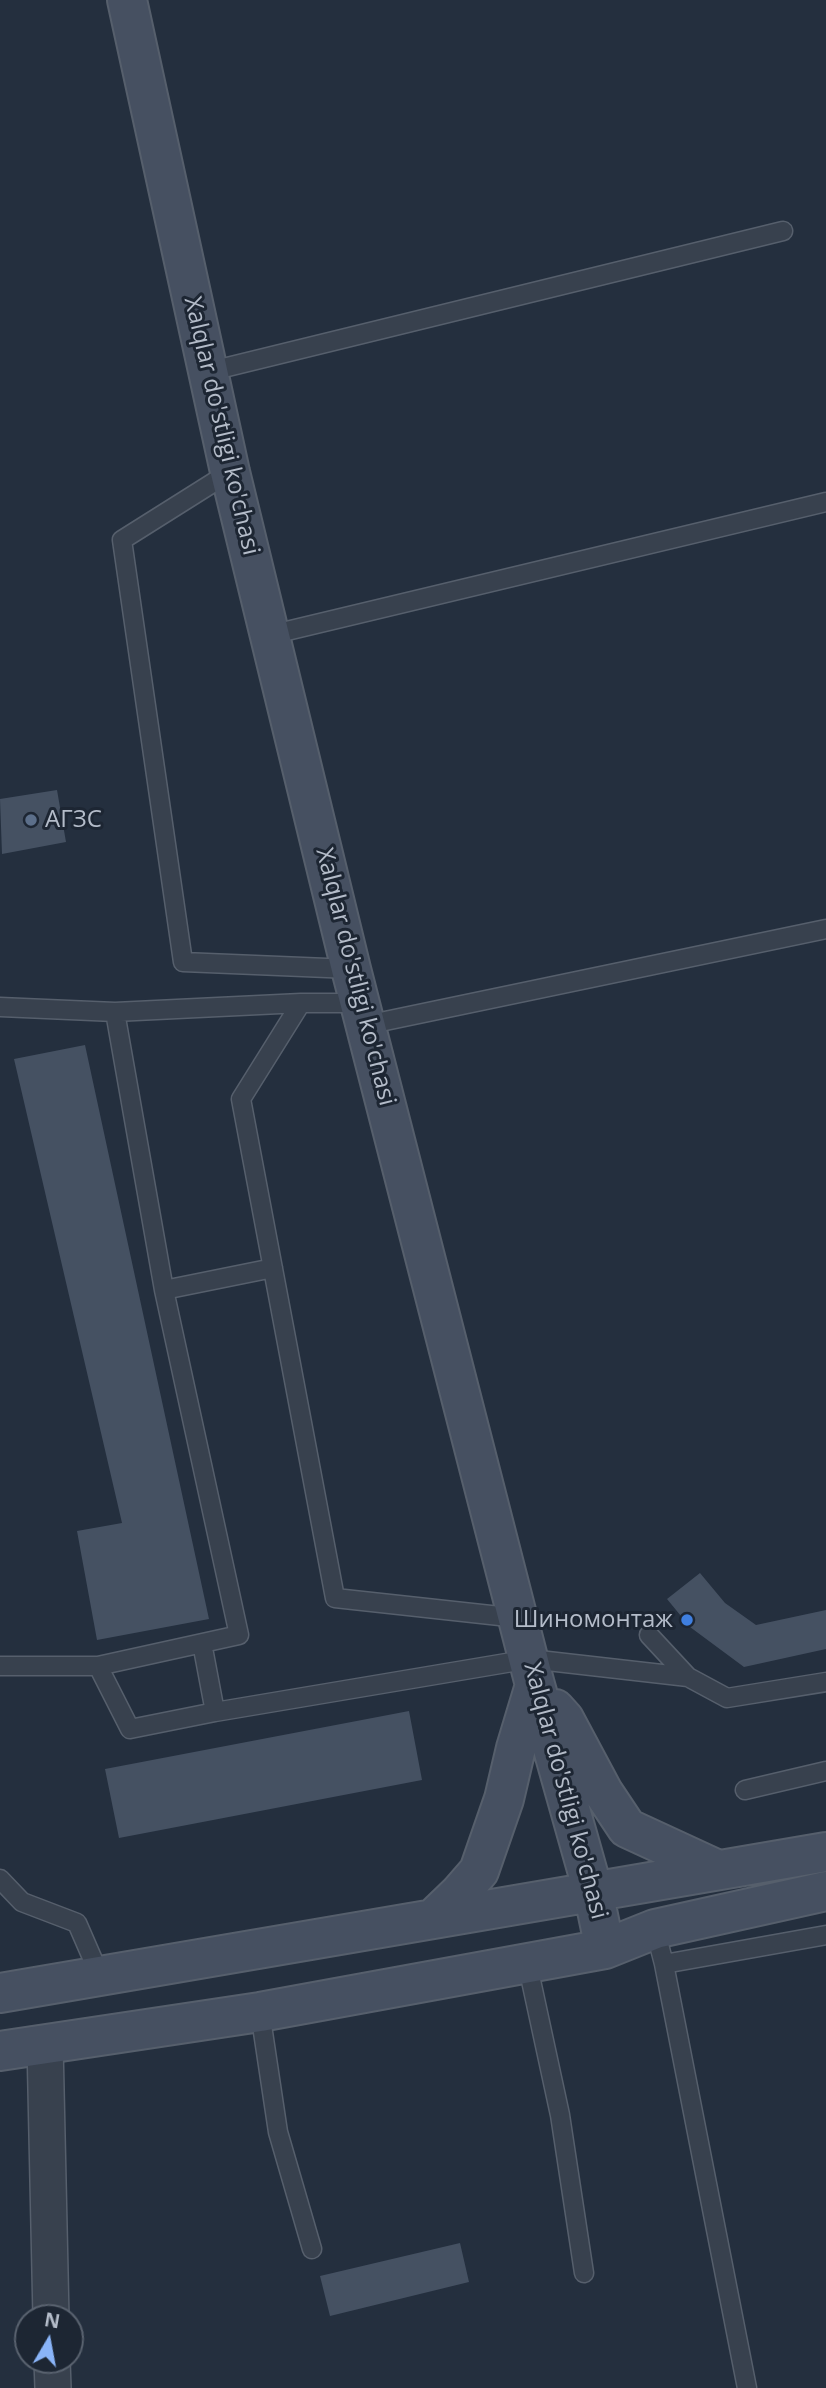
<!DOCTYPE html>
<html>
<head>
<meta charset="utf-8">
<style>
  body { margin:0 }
  #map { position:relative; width:826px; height:2388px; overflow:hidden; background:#242f3e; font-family:"Open Sans",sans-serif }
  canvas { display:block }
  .north { position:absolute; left:14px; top:2304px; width:70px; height:70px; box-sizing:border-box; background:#1d2633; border:2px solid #59626f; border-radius:50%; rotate:10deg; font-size:19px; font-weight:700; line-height:28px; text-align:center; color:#b4bcc9 }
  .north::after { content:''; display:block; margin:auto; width:24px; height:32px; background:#8ab4f8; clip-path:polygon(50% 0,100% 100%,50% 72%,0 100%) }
</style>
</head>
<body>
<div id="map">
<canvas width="826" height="2388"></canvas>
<div class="north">N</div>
</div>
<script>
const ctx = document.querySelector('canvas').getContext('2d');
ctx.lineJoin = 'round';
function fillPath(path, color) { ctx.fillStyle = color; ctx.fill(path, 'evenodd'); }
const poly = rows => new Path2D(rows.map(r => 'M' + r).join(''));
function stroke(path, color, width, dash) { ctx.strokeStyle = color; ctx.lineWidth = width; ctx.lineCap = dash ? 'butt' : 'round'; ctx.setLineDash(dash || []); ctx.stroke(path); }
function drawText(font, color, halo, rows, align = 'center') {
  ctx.font = font + ' "Open Sans",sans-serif'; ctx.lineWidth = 6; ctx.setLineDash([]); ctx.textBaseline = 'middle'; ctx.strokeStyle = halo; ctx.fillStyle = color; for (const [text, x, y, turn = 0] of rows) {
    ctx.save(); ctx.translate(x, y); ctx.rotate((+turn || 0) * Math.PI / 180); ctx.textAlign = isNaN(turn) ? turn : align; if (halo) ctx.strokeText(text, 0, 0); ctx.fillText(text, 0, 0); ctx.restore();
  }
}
fillPath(poly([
  [57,790,66,842,2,854,0,799],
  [85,1045,209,1619,97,1640,77,1531,122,1523,14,1059],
  [700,1573,725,1603,756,1625,826,1610,826,1649,744,1667,690,1627,667,1599],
  [409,1711,422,1780,119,1838,105,1769],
  [460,2243,469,2282,330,2316,320,2276]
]), '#455162');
const lane = poly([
  [207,372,783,231],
  [230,472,122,540,183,962,351,969],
  [270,635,826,502],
  [301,1003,241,1099,335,1598,518,1618],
  [0,1007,115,1012,301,1003,360,1003],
  [366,1025,826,929],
  [164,1290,273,1268],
  [649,1635,688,1677,727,1698,826,1682],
  [202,1643,215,1712],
  [0,1666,98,1666,239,1635,164,1290,115,1012],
  [98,1666,130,1729,215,1712,530,1659,688,1677],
  [745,1790,826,1771],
  [0,1879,22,1902,77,1923,100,1976],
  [655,1929,664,1964,826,1935],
  [527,1962,560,2115,584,2273],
  [664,1964,747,2388],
  [260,2012,278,2132,312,2249]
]);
const street = poly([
  [45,2044,51,2318],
  [52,2360,53,2388]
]);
const secondary = poly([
  [127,0,230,472,351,969,535,1685,593,1891,605,1949],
  [555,1709,564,1719,603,1792,627,1828,718,1870],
  [433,1919,459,1894,479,1871,504,1799,516,1748,535,1685],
  [0,1993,826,1852],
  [0,2051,260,2012,605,1949,655,1929,826,1891]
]);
stroke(lane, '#565f6c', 21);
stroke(street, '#565f6c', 38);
stroke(secondary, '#565f6c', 42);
stroke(lane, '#38414e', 18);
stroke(street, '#38414e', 35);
stroke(secondary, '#465061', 38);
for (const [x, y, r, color] of [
  [31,820,7,"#5c6f8a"],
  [687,1620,7,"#3f7fe0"]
]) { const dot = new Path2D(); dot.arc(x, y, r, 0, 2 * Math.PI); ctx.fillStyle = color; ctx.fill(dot); stroke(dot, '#1d2633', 2.5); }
drawText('24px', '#b4bcc9', '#1d2633', [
  ["Xalqlar do'stligi ko'chasi",221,426,77],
  ["Xalqlar do'stligi ko'chasi",355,977,76],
  ["Xalqlar do'stligi ko'chasi",565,1791,75]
]);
drawText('24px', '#b4bcc9', '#1d2633', [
  ["АГЗС",45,820],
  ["Шиномонтаж",673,1620,"right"]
], 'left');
</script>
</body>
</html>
